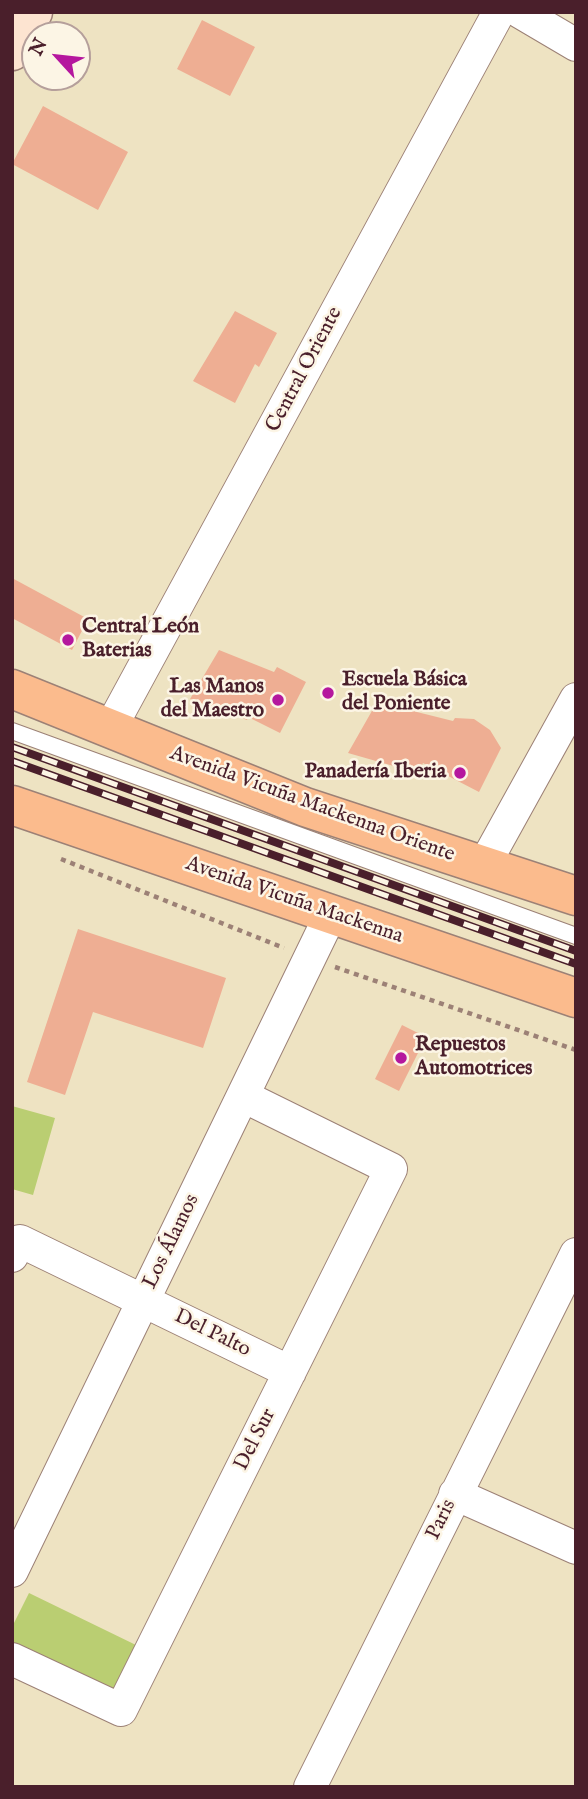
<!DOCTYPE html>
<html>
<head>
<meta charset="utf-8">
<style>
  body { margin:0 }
  #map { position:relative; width:588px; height:1799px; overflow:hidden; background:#eee3c2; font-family:"IM FELL English",serif }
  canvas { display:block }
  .frame { position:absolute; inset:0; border:14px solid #4a1f2b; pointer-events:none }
  .north { position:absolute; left:21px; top:21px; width:70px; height:70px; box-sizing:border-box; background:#fcf5e5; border:2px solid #b59f9b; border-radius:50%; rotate:297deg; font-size:19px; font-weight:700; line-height:28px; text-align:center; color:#4a1f2b }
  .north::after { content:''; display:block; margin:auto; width:24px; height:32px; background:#b5179e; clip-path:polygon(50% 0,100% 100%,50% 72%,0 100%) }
</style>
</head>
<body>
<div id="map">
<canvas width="588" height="1799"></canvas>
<div class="frame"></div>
<div class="north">N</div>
</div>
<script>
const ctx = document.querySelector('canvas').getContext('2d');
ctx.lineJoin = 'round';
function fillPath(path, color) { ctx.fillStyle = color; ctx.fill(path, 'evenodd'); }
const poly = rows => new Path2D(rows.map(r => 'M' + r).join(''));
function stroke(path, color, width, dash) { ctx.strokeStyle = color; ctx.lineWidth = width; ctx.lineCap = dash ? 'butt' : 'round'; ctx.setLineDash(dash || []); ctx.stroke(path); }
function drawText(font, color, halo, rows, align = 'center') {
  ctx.font = font + ' "IM FELL English",serif'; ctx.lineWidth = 5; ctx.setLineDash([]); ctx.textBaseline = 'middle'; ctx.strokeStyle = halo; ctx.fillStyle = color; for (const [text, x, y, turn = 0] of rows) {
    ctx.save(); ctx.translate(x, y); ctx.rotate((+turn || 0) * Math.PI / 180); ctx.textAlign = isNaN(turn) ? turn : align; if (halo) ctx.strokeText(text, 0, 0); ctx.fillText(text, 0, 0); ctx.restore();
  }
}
fillPath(poly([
  [12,1106,55,1118,33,1195,12,1189],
  [29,1593,138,1646,113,1697,12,1648,12,1627]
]), '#bace72');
fillPath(poly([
  [202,20,255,47,230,96,177,69],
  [43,106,128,152,98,210,12,164],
  [235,311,277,333,259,367,255,364,235,403,193,381],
  [12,578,88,619,72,650,12,618],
  [219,650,274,672,277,667,306,682,280,733,248,717,247,720,190,699],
  [377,702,453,721,455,718,474,719,490,730,501,748,479,792,423,763,418,773,348,753],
  [78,929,226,978,203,1048,93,1012,65,1095,27,1082],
  [402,1025,426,1037,399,1091,375,1079]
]), '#eeae93');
const lane = poly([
  [12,731,576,936]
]);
const street = poly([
  [520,12,576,45],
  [111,727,499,12],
  [483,867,576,699],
  [12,1256,20,1241,290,1372],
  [455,1494,576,1548],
  [12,1571,331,914],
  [12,1659,121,1710,391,1169,243,1096],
  [310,1787,576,1254]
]);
const secondary = poly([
  [12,51,33,12]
]);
const primary = poly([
  [12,689,305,807,576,896],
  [12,805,576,998]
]);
stroke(lane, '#9c8176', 18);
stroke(street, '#9c8176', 34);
stroke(secondary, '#9c8176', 41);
stroke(primary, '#9c8176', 41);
stroke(poly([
  [61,859,284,948],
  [335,967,576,1050]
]), '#9c8176', 4.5, [5, 5]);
stroke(lane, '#fff', 16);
stroke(street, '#fff', 32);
stroke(secondary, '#fde4d1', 38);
stroke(primary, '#fbbb8d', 38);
const rail = poly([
  [12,747,576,951],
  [12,761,576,964]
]);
stroke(rail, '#4a1f2b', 8);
stroke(rail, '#fcf5e5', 5, [16]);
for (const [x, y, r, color] of [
  [68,640,7,"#b5179e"],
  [328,693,7,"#b5179e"],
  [278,700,7,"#b5179e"],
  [460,773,7,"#b5179e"],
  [401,1058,7,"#b5179e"]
]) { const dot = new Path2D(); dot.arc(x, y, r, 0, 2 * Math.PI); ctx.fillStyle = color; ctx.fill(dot); stroke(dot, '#fcf5e5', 2.5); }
drawText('21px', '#4a1f2b', '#fcf5e5', [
  ["Central Oriente",305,370,-62],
  ["Avenida Vicuña Mackenna Oriente",312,805,20],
  ["Avenida Vicuña Mackenna",294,901,19],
  ["Los Álamos",172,1242,-64],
  ["Del Palto",212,1334,26],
  ["Del Sur",256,1440,-63],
  ["Paris",442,1520,-64]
]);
drawText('bold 21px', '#4a1f2b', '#fcf5e5', [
  ["Central León",82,628],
  ["Baterias",82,652],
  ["Escuela Básica",342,681],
  ["del Poniente",342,705],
  ["Las Manos",264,688,"right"],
  ["del Maestro",264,712,"right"],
  ["Panadería Iberia",446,773,"right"],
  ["Repuestos",415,1046],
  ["Automotrices",415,1070]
], 'left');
</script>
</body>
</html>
